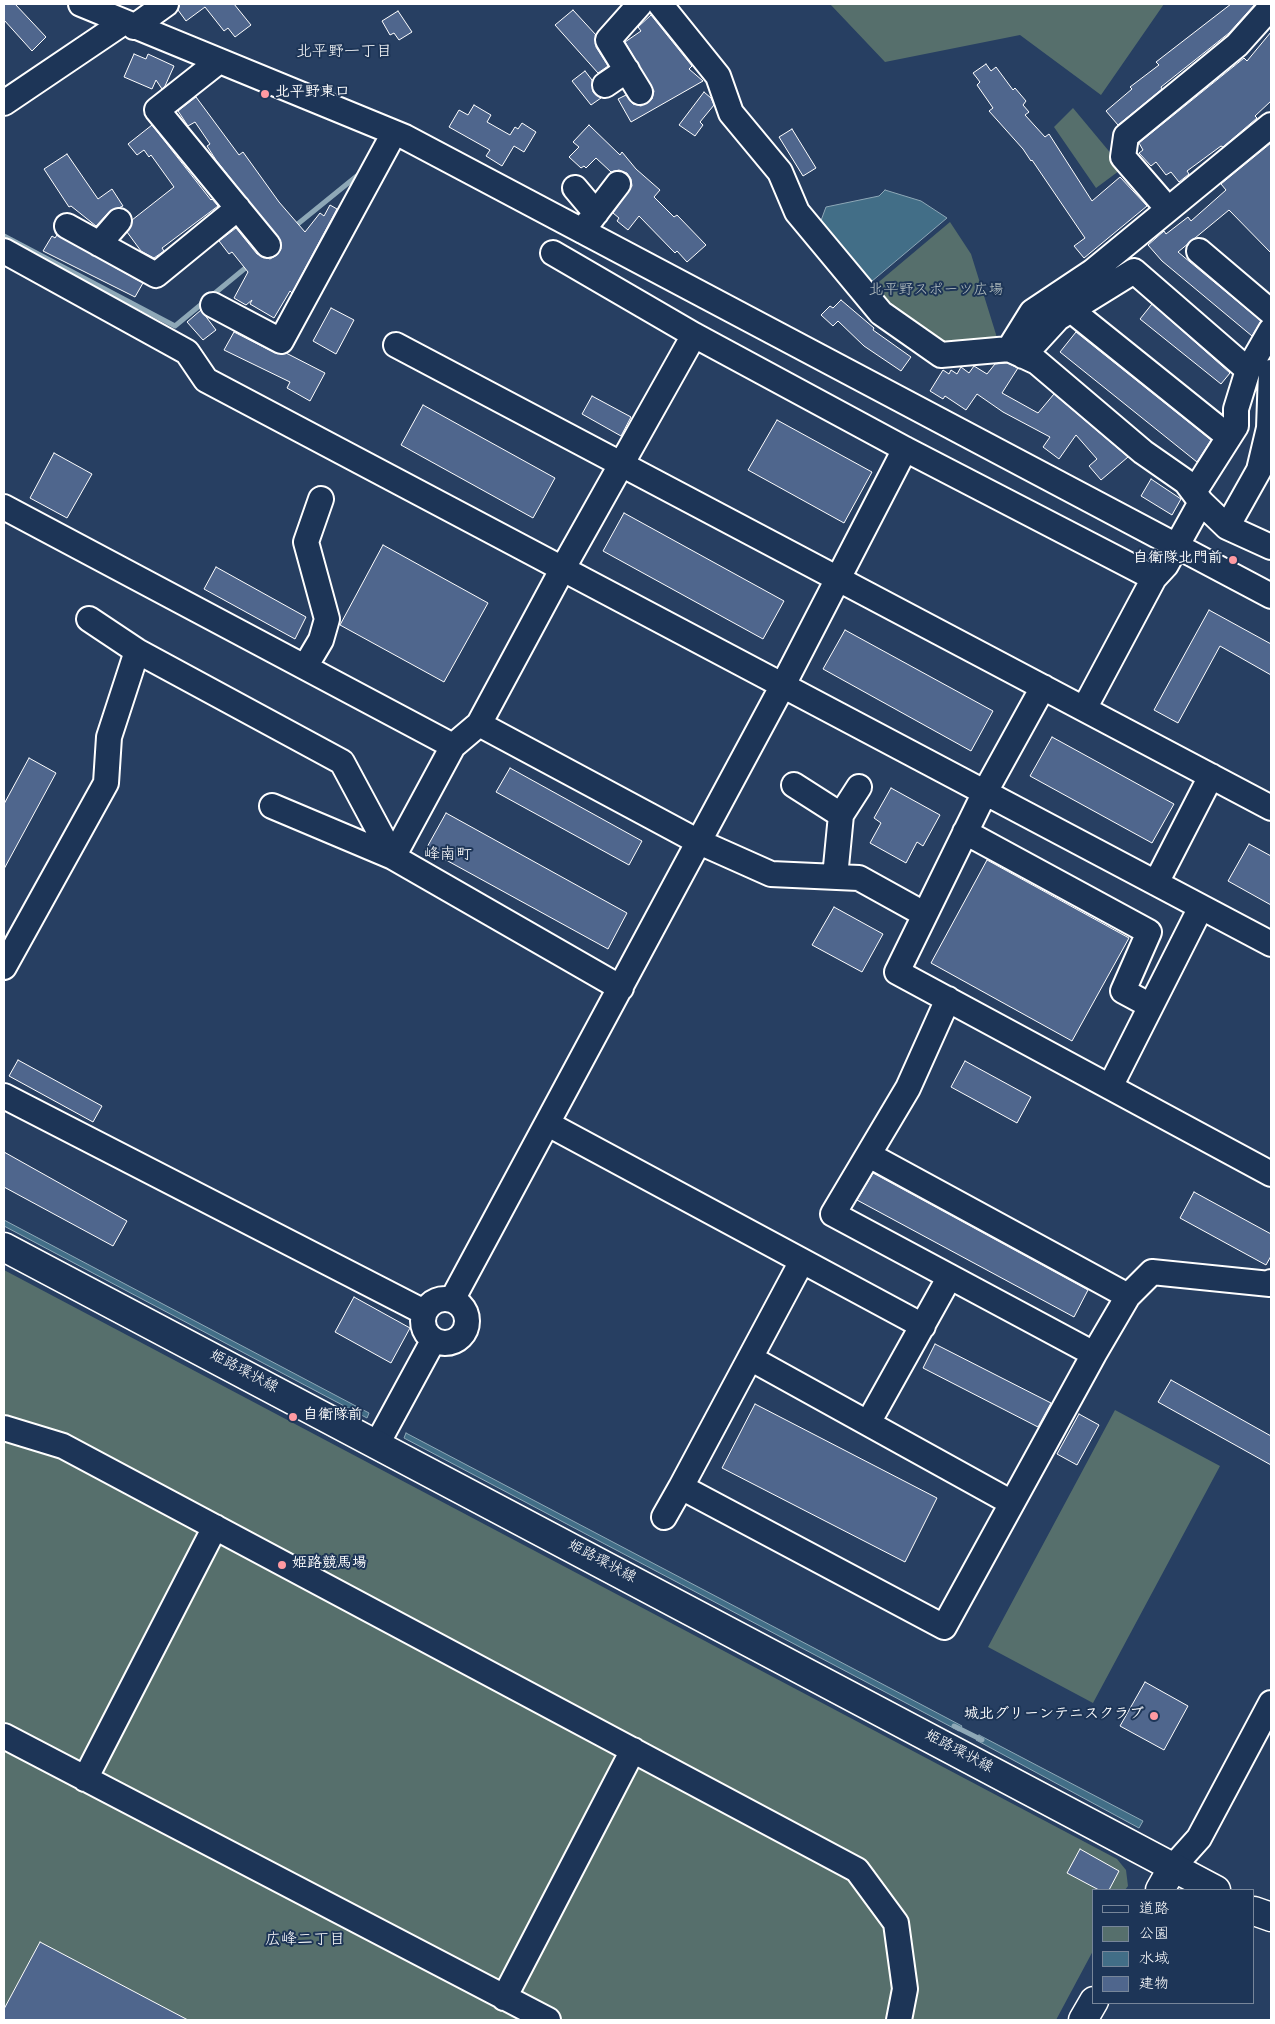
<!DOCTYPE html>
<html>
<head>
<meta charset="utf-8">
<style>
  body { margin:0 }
  #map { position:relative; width:1275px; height:2024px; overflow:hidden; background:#273f62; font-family:Dekko,"Klee One",sans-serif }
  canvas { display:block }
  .frame { position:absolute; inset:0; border:5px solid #fff; pointer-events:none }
  .legend { position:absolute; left:1092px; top:1889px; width:162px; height:115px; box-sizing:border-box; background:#1d3557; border:1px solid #77869a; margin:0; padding:6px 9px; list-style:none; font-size:15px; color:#fff }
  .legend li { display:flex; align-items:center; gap:10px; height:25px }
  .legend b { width:25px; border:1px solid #77869a }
</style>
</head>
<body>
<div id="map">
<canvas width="1275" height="2024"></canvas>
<div class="frame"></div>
<ul class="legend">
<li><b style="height:6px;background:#1d3557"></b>道路</li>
<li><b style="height:14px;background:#566f6c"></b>公園</li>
<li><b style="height:14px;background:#426e87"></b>水域</li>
<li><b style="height:14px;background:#4f668d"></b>建物</li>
</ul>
</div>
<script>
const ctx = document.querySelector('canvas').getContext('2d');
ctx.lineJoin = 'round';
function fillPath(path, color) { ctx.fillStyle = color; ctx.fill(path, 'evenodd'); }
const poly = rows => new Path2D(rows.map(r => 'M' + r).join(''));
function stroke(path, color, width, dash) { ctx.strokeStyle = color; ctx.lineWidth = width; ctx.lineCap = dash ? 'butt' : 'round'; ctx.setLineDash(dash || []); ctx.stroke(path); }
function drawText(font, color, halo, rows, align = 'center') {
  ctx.font = font + ' Dekko,"Klee One",sans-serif'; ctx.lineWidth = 4; ctx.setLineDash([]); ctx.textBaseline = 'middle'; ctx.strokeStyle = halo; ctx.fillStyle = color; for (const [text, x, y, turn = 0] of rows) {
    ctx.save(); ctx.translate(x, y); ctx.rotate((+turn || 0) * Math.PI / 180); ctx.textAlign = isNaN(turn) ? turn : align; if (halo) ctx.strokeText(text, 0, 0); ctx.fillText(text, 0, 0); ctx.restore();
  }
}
fillPath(poly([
  [830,4,1164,4,1101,95,1020,35,885,62],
  [1073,108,1123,168,1096,188,1054,127],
  [950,222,971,254,999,344,937,347,868,291],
  [4,1270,1117,1859,1126,1870,1128,1886,1125,1890,1094,1890,1094,1949,1056,2020,4,2020],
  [1115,1410,1220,1466,1093,1703,988,1647]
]), '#566f6c');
const water = poly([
  [885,190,921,201,947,218,865,287,816,234,826,207,879,196,885,190],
  [4,1220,369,1413,367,1418,4,1226,4,1220],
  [406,1433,962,1726,960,1729,959,1731,404,1438,406,1433],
  [979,1735,1143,1821,1139,1828,976,1740,979,1735]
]);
fillPath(water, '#426e87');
stroke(water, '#8ea8b7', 1);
stroke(poly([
  [294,227,363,171],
  [4,236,175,326,249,265],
  [954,1726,982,1740]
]), '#8ea8b7', 5);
const building = poly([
  [4,4,15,4,46,37,32,51,4,20,4,4],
  [180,4,234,4,251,25,235,37,228,28,224,31,205,7,186,21,178,10,180,4],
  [1231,4,1255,4,1229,33,1161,87,1162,89,1118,125,1106,111,1132,89,1130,87,1159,65,1156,62,1231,4],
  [573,10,596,35,596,47,608,66,598,73,555,25,573,10],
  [398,11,412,32,399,40,394,33,390,35,382,21,398,11],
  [651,15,692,66,689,69,703,81,631,122,618,99,626,95,633,104,641,106,652,99,654,91,625,42,641,31,638,27,651,15],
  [1271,32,1271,101,1255,116,1257,118,1223,147,1221,146,1187,171,1189,174,1179,182,1171,172,1166,175,1156,162,1151,166,1139,153,1143,150,1139,143,1244,58,1247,61,1271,32],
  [134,54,146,59,148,54,174,66,165,86,162,89,156,80,152,89,124,77,134,54],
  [986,64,991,71,996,67,1013,90,1015,88,1026,101,1023,105,1029,112,1025,115,1045,137,1049,134,1092,201,1120,177,1147,206,1084,258,1074,246,1085,238,1032,160,1031,161,1023,149,989,111,993,108,977,85,980,82,973,73,986,64],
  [585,71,592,80,593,92,601,98,591,105,572,81,585,71],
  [704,92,711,98,714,105,700,122,703,125,695,136,679,125,704,92],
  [196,97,239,155,243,152,279,202,305,232,320,213,324,216,330,205,337,209,292,293,290,291,274,318,250,304,252,300,246,305,234,298,248,272,232,252,229,254,219,241,236,228,257,254,270,259,277,255,281,249,281,242,216,160,207,146,210,144,195,122,188,126,178,111,196,97],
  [474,105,491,115,487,122,510,135,515,127,518,129,522,123,536,132,524,152,514,146,502,166,486,156,490,150,449,127,459,110,468,115,474,105],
  [152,125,211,200,212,199,218,206,162,248,164,251,154,258,141,251,127,232,132,220,174,187,151,155,149,157,144,150,137,155,128,144,152,125],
  [589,125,620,155,622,152,636,169,660,190,654,197,674,217,677,215,706,245,687,262,677,251,675,253,639,216,628,230,617,221,619,218,613,213,632,186,631,179,627,173,619,170,611,172,596,158,586,168,584,166,581,168,569,157,579,147,573,142,589,125],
  [792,129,816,168,803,176,779,137,792,129],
  [1271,143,1271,253,1229,210,1178,252,1261,321,1252,336,1162,261,1148,245,1164,231,1166,234,1188,217,1191,221,1226,190,1221,184,1271,143],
  [67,154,98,199,112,189,123,206,109,212,96,226,71,206,69,207,44,169,67,154],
  [57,235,143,283,135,297,43,251,52,236,55,238,57,235],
  [841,300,874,328,873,330,911,357,901,371,864,346,838,321,833,326,821,315,830,306,833,308,841,300],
  [1152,304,1230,373,1221,384,1140,319,1152,304],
  [331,308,354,320,336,354,313,341,331,308],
  [201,310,216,330,203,340,187,322,201,310],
  [234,332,275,353,286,353,325,373,310,401,287,388,290,382,224,350,234,332],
  [1076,332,1211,440,1197,462,1060,352,1076,332],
  [1007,363,1018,368,1002,393,1038,413,1054,394,1128,457,1101,480,1089,466,1097,459,1076,435,1059,459,1043,447,1050,437,1003,412,977,394,966,410,945,396,943,399,930,391,943,370,949,374,951,370,957,374,961,367,969,373,974,366,987,374,995,364,1007,363],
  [592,396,631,417,621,436,582,414,592,396],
  [423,405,555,478,533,518,401,445,423,405],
  [777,420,872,472,844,523,748,470,777,420],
  [54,453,92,474,67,518,30,498,54,453],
  [1151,479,1181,499,1172,515,1141,496,1151,479],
  [624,513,784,601,763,639,603,551,624,513],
  [383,545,488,603,444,682,340,625,383,545],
  [216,567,306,617,295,639,204,589,216,567],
  [1209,610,1271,644,1271,675,1220,646,1178,723,1154,710,1209,610],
  [845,630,993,711,971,751,823,669,845,630],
  [1052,737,1174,804,1152,843,1030,776,1052,737],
  [29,758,56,773,4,869,4,804,29,758],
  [510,768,642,841,629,865,496,792,510,768],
  [891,788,940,815,923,846,917,842,906,863,870,843,881,823,874,818,891,788],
  [446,813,627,913,608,949,426,849,446,813],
  [1249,844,1271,856,1271,905,1228,881,1249,844],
  [987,860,1129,938,1072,1041,931,963,987,860],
  [834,907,883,934,862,972,812,945,834,907],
  [18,1060,102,1106,93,1122,9,1076,18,1060],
  [965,1061,1031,1097,1017,1123,951,1087,965,1061],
  [4,1152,127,1221,113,1246,4,1187,4,1152],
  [873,1173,1088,1290,1074,1317,857,1200,873,1173],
  [1194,1192,1271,1234,1271,1256,1266,1265,1180,1218,1194,1192],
  [354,1297,410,1328,391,1363,335,1332,354,1297],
  [935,1344,1051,1403,1038,1427,923,1368,935,1344],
  [1171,1380,1271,1436,1271,1465,1158,1402,1171,1380],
  [755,1404,937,1498,905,1562,722,1468,755,1404],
  [1079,1414,1099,1425,1077,1465,1057,1454,1079,1414],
  [1145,1682,1188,1706,1164,1750,1120,1726,1145,1682],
  [1080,1849,1119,1871,1109,1890,1099,1890,1067,1873,1080,1849],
  [40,1942,188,2020,4,2020,4,2009,40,1942]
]);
fillPath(building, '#4f668d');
stroke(building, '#fff', 1);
const minor = poly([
  [81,4,405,137,1271,596],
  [660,4,718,76,731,113,780,172,797,212,881,313,941,355,1009,349,1037,362,1143,452,1186,482,1201,502,1227,527,1271,547],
  [134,27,166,4],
  [219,61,157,110,268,245],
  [605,85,627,70],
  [640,92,608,40,640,4],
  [4,103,124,22],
  [575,188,596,213],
  [1168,209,1123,157,1126,136,1237,45,1271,7],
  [67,226,156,275,238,208],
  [582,231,618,184],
  [99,244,119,221],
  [4,251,187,352,206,380,1271,944],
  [1199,251,1271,312],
  [553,253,694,335,905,449,1154,578],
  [213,305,281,341,394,133],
  [1071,310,1229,437],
  [396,345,1271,808],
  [1009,349,1032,312,1092,272,1271,125],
  [1023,356,1058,318,1134,271,1248,370],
  [1194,492,1236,426,1236,409,1248,370,1271,330],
  [4,507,453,746,479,724,697,841,771,874,859,878,924,914],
  [1227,527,1259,470,1269,428,1271,372],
  [89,619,137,651,342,762,393,857,621,988],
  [305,667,321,640,327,619,306,542,321,499],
  [1043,687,985,792,897,972,1271,1174],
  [1084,709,1154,578,1166,565,1201,502],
  [479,724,563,568,694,335],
  [794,785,841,815,859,787],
  [272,806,393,857,453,746],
  [965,832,1149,932,1123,991,1151,1006],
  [835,877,841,815],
  [1156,883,1211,776],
  [4,967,106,783,109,737,137,651],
  [948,999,908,1088,833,1214,1094,1354],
  [1110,1087,1201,907],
  [4,1096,424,1312],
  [548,1124,923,1326],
  [869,1155,1128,1296],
  '423 1321a22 22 0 1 1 44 0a22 22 0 1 1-44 0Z',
  [452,1300,783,685,905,449],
  [750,1358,1012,1503],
  [868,1423,949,1278],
  [4,1428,63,1446,857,1870,896,1923,905,1989,899,2020],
  [377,1444,433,1341],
  [681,1487,802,1261],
  [664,1517,681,1487,944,1627,1094,1354,1128,1296,1152,1272,1270,1284,1271,1282],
  [4,1736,548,2020],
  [85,1779,215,1527],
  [1173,1867,1199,1838,1271,1703],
  [504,1998,633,1750]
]);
const major = poly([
  [4,1247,1216,1890],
  [1160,1890,1173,1867],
  [1254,1911,1271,1917],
  [1083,2020,1094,2001]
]);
stroke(minor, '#fff', 28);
stroke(major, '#fff', 31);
stroke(minor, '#1d3557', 24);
stroke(major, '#1d3557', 28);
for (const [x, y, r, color] of [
  [265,94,5,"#ff9aa2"],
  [1233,560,5,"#ff9aa2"],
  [293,1417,5,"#ff9aa2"],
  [282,1565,5,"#ff9aa2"],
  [1154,1716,5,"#ff9aa2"]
]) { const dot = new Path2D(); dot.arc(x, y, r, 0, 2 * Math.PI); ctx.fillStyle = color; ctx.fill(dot); stroke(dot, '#1d3557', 2); }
drawText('bold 15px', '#fff', '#1d3557', [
  ["北平野東口",275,94],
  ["自衛隊北門前",1223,560,"right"],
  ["自衛隊前",303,1417],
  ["姫路競馬場",292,1565],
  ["城北グリーンテニスクラブ",1144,1716,"right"]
], 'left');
drawText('15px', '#bbc5c4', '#1d3557', [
  ["北平野スポーツ広場",936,292]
]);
drawText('15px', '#fff', '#1d3557', [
  ["姫路環状線",243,1373,28],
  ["姫路環状線",601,1563,28],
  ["姫路環状線",958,1753,28]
]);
drawText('16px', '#fff', '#1d3557', [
  ["北平野一丁目",344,54],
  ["峰南町",448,857],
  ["広峰二丁目",305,1942]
]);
</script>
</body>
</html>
